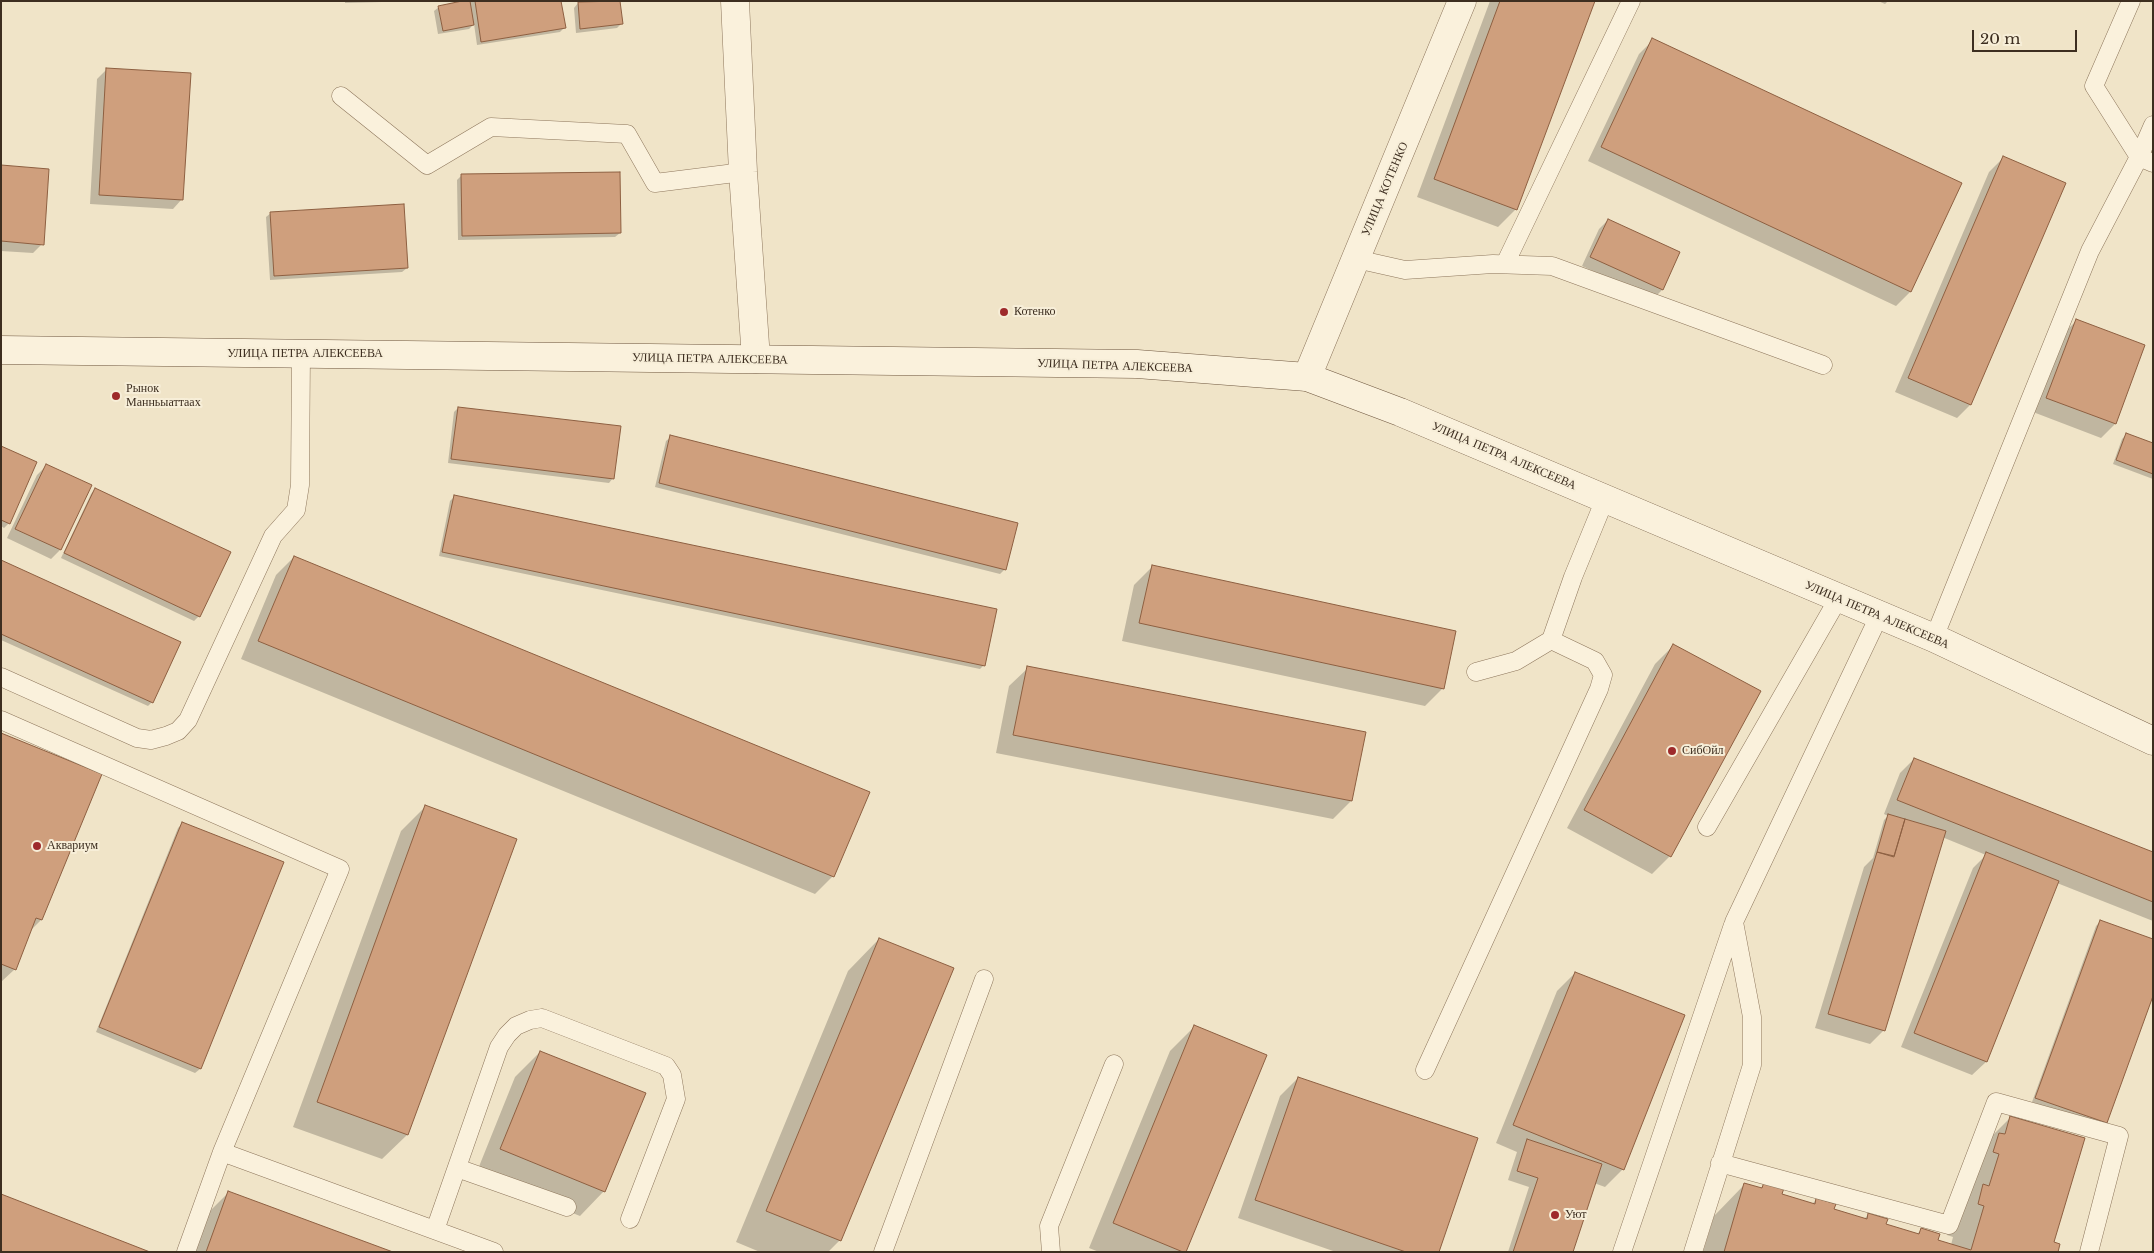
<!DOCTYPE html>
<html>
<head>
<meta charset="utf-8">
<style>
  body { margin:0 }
  #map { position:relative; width:2154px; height:1253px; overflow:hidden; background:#f0e4c8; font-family:"Libre Baskerville",serif }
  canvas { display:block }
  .frame { position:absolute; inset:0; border:2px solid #3d2e20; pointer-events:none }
  .scale { position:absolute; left:1972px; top:30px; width:105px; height:22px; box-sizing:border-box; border:2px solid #3d2e20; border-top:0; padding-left:6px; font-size:15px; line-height:18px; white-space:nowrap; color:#3d2e20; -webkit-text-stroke:4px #f7eed8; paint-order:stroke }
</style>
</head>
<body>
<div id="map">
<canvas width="2154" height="1253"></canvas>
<div class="frame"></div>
<div class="scale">20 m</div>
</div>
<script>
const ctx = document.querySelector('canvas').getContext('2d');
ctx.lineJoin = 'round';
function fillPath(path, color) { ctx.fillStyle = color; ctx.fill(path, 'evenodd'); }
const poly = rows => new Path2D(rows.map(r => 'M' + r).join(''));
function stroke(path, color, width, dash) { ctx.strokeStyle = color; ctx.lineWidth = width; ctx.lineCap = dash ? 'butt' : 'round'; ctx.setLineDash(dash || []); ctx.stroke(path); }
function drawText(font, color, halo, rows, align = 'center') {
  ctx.font = font + ' "Libre Baskerville",serif'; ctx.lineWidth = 4; ctx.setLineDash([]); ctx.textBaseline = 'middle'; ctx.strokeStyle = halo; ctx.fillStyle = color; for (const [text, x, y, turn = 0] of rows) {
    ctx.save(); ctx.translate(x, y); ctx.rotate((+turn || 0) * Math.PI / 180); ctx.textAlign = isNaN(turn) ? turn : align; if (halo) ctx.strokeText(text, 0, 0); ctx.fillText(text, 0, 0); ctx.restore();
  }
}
fillPath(poly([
  [345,1,419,1,345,3],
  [469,1,560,1,564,28,560,32,477,45,474,24,469,29,438,34,434,11,439,7],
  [595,1,619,1,621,24,617,28,576,33,574,8,578,3],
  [1490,1,1594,1,1516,209,1498,227,1417,197],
  [1878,1,1888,1,1885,4],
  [1653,40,1960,184,1910,292,1896,306,1588,161,1639,54],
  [107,69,182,199,173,209,90,204,97,79],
  [2003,158,1970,405,1957,418,1895,392,1989,172],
  [1,167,42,244,33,253,1,251],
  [461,176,620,233,615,237,458,240,457,180],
  [271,213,407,268,402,272,270,280,266,217],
  [1608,220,1679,253,1662,290,1653,299,1582,266,1599,229],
  [2076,321,2144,346,2115,424,2101,438,2033,412,2062,335],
  [458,408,613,478,609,483,448,463,454,412],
  [2126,435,2153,445,2153,479,2113,464,2122,439],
  [671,437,1005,569,1000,574,655,487,666,441],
  [1,448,36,463,9,523,4,528,1,526],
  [46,466,90,486,60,550,51,559,7,538,37,475],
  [95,489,199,616,194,621,61,558,91,494],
  [454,497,984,665,980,669,439,556,450,501],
  [294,557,833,876,815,894,241,659,276,575],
  [1,562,152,702,148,706,1,640],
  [1152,567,1443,688,1425,706,1122,641,1134,585],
  [1673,646,1670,856,1652,874,1567,828,1655,664],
  [1028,668,1351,801,1333,819,996,753,1009,686],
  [1,734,41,920,30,931,15,969,1,982],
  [1914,759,2153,854,2153,921,2057,883,1986,1062,1972,1075,1901,1047,1973,868,1986,855,1942,837,1884,1030,1870,1044,1815,1028,1864,867,1873,858,1884,820,1888,816,1884,814,1900,773],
  [426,806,407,1135,382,1159,293,1127,401,831],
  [182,824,282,863,200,1069,195,1073,96,1032,178,828],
  [2100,922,2106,1122,2101,1127,2032,1102,2096,926],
  [879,939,840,1240,828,1252,760,1252,736,1242,848,971],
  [1575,973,1623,1169,1605,1187,1594,1183,1571,1252,1508,1252,1529,1187,1508,1180,1517,1152,1496,1143,1557,991],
  [1194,1027,1185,1252,1099,1252,1089,1248,1170,1051],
  [540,1052,604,1191,580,1216,476,1174,515,1077],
  [1298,1078,1437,1252,1336,1252,1238,1218,1280,1096],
  [2010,1118,2057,1252,1703,1252,1714,1216,1745,1184,1760,1189,1764,1184,1780,1195,1812,1204,1817,1199,1833,1210,1863,1220,1869,1214,1884,1225,1916,1235,1921,1230,1937,1241,1951,1245,1953,1237,1947,1235,1952,1217,1979,1149],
  [228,1193,389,1252,191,1252,204,1217]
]), '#0003');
const building = poly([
  [462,1,470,1,474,25,443,31,438,6,462,1],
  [475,1,561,1,566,28,481,42,475,1],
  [620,1,623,24,580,29,578,2,620,1],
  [1500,1,1595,1,1517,210,1434,179,1500,1],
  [1652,38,1962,183,1911,292,1601,147,1652,38],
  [106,68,191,73,183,200,99,195,106,68],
  [2003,156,2066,183,1971,405,1908,378,2003,156],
  [1,165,49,169,44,245,1,241,1,165],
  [620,172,621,233,462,236,461,174,620,172],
  [404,204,408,268,274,276,270,212,404,204],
  [1608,219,1680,252,1663,290,1590,257,1608,219],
  [2076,319,2145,345,2116,424,2046,398,2076,319],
  [458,407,621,426,614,479,451,459,458,407],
  [2126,433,2153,443,2153,474,2116,460,2126,433],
  [670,435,1018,523,1006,570,659,483,670,435],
  [1,446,37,462,10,524,1,520,1,446],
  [46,464,92,485,61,550,15,529,46,464],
  [95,488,231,552,200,617,64,553,95,488],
  [454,495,997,609,985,666,442,552,454,495],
  [294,556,870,792,834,877,258,641,294,556],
  [1,560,181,642,153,703,1,634,1,560],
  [1152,565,1456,631,1444,689,1139,623,1152,565],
  [1673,644,1761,691,1671,857,1584,810,1673,644],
  [1027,666,1366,732,1352,801,1013,735,1027,666],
  [1,733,102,774,42,920,36,918,16,970,1,964,1,733],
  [1914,758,2153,852,2153,902,1897,800,1914,758],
  [425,805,517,839,408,1135,317,1102,425,805],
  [1888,814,1905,819,1894,856,1877,852,1888,814],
  [1905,819,1946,831,1885,1031,1828,1014,1877,852,1894,857,1905,819],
  [182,822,284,862,201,1069,99,1027,182,822],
  [1986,852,2059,881,1987,1062,1914,1033,1986,852],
  [2100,920,2153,939,2153,996,2107,1123,2035,1098,2100,920],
  [879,938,954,968,841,1241,766,1211,879,938],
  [1575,972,1685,1015,1624,1170,1513,1125,1575,972],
  [1194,1025,1267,1055,1186,1252,1183,1252,1113,1223,1194,1025],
  [540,1051,646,1093,605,1192,500,1149,540,1051],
  [1298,1077,1478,1138,1439,1252,1406,1252,1255,1200,1298,1077],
  [2010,1116,2085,1138,2054,1242,2060,1244,2058,1252,1724,1252,1744,1183,1762,1188,1764,1182,1784,1188,1782,1194,1815,1204,1816,1198,1836,1204,1834,1209,1867,1219,1868,1213,1888,1219,1886,1224,1919,1234,1921,1228,1940,1234,1938,1240,1971,1250,1984,1206,1978,1204,1983,1184,1989,1186,1999,1154,1993,1152,1999,1133,2005,1134,2010,1116],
  [1527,1139,1602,1164,1573,1252,1513,1252,1538,1178,1517,1171,1527,1139],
  [228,1191,393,1252,206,1252,228,1191],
  [1,1194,150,1252,1,1252,1,1194]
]);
fillPath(building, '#cf9f7d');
stroke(building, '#8d5f41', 1);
const lane = poly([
  [2131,1,2094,86,2139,157,2153,163],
  [341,96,427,165,491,127,627,134,655,183,743,172],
  [1356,259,1405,270,1493,264,1552,266,1823,365],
  [1505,264,1631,1],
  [1934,638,2090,251,2139,157,2153,125],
  [1476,672,1516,661,1551,640,1573,577,1605,499],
  [1,677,137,738,151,740,166,736,178,731,188,720,273,536,296,510,300,485,301,353],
  [1,720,340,869,222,1152,186,1252],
  [1707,827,1838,599],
  [1425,1070,1599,689,1603,675,1595,661,1551,640],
  [222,1152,494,1252],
  [1720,1163,1949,1225,1996,1102,2119,1136,2089,1252],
  [457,1168,567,1207],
  [435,1230,499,1047,507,1035,516,1026,530,1020,542,1018,666,1066,672,1075,676,1099,630,1219],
  [883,1252,984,979],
  [1051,1252,1049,1226,1114,1064],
  [1622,1252,1733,925],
  [1693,1252,1752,1065,1752,1017,1734,922,1879,616]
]);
const street = poly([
  [735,1,743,172,756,359],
  [1307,377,1462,1]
]);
const secondary = poly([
  [1,350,1137,364,1307,377,1400,412,1934,638,2153,741]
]);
stroke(lane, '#8d765c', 19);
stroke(street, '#8d765c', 29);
stroke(secondary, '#6f573f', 29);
stroke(lane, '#faf1dc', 18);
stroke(street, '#faf1dc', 28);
stroke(secondary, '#faf1dc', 28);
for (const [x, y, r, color] of [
  [1004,312,5,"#9e2a2b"],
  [116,396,5,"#9e2a2b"],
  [1672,751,5,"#9e2a2b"],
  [37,846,5,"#9e2a2b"],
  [1555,1215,5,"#9e2a2b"]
]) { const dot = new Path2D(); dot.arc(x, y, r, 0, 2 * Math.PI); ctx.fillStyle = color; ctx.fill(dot); stroke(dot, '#f7eed8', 2); }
drawText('12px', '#3d2e20', '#f7eed8', [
  ["УЛИЦА КОТЕНКО",1385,189,-67],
  ["УЛИЦА ПЕТРА АЛЕКСЕЕВА",305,354],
  ["УЛИЦА ПЕТРА АЛЕКСЕЕВА",710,359,1],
  ["УЛИЦА ПЕТРА АЛЕКСЕЕВА",1115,366,2],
  ["УЛИЦА ПЕТРА АЛЕКСЕЕВА",1504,456,23],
  ["УЛИЦА ПЕТРА АЛЕКСЕЕВА",1877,615,23]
]);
drawText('12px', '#3d2e20', '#f7eed8', [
  ["Котенко",1014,312],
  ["Рынок",126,389],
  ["Манньыаттаах",126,403],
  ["СибОйл",1682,751],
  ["Аквариум",47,846],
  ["Уют",1565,1215]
], 'left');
</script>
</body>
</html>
